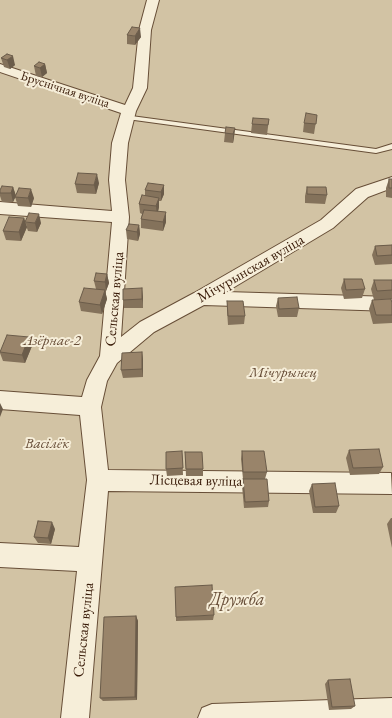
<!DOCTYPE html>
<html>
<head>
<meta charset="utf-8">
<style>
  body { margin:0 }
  canvas { display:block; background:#f1e5c4 }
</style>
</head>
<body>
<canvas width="392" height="718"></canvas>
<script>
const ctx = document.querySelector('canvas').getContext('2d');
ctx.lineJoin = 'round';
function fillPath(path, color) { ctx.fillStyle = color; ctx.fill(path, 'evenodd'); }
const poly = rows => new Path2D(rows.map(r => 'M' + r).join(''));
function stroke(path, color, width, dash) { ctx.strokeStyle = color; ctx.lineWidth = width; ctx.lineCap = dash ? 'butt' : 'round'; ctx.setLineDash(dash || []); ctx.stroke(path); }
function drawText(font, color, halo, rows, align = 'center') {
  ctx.font = font + ' "EB Garamond",serif'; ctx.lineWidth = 4; ctx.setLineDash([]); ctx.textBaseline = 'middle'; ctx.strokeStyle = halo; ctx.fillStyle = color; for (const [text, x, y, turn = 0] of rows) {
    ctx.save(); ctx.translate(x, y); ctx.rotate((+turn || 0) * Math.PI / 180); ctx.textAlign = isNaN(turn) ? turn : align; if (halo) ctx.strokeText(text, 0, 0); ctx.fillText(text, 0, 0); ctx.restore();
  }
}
fillPath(poly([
  [0,0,392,0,392,718,0,718]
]), '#d2c3a4');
const lane = poly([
  [124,115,376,149,392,144,392,149,376,153,127,119,124,119,124,115]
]);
const street = poly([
  [147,0,159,0,151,30,147,88,136,111,128,143,125,180,129,217,121,337,140,322,194,293,321,220,356,189,392,177,392,188,368,197,333,228,226,292,392,297,392,311,204,305,154,332,117,363,107,381,101,407,108,470,391,473,392,494,108,491,89,718,61,718,77,571,0,567,0,543,79,547,87,480,80,415,0,409,0,391,82,397,87,380,100,356,112,222,0,214,0,202,112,211,109,180,112,143,121,113,0,72,0,64,125,105,133,88,139,30,147,0],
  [392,698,392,718,198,718,202,708,212,704,392,698]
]);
stroke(lane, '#674e37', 2);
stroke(street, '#674e37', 2);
fillPath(lane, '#f6eed9');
fillPath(street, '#f6eed9');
fillPath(poly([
  [127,35,141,37,135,45,127,44],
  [7,54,15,65,10,69,4,67,1,58],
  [45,64,47,73,42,77,36,76,34,66],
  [317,115,314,134,303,132,304,123],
  [269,119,267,135,251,133,252,124],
  [235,128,234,137,233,143,224,142,225,133],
  [389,179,392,179,392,198,386,197,386,188],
  [99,183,96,194,77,193,75,184],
  [164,185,164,194,161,201,159,201,159,207,158,211,166,222,163,231,141,228,141,219,142,214,140,213,139,204,145,196,145,190],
  [13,187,16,196,34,198,31,207,18,206,15,197,13,202,2,202,0,196,0,190],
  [307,187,327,195,325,204,305,203,305,196],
  [24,218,27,227,21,241,6,240,3,231],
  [25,222,41,223,37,232,28,231],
  [139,225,140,234,138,241,127,239,126,230],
  [392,245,392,264,375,265,372,255,375,246],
  [107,274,109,283,106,291,105,291,107,299,102,314,81,311,79,302,96,289,94,281],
  [344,279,365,289,362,298,344,299,341,288],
  [374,280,392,290,392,299,374,300,371,289],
  [142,288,143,308,124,308,123,300],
  [278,298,299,308,297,317,278,317,276,306],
  [372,300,392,303,392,323,373,324,369,309],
  [227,301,245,316,244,324,228,325,227,310],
  [32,346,25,363,3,361,0,353,0,351],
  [142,352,143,360,143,377,123,378,121,370],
  [349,450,383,467,379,474,350,475,346,458],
  [182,451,183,475,167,476,166,469],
  [242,451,267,472,265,479,269,501,268,507,244,508,242,486,243,479,241,459],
  [185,452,203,469,203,476,186,476],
  [312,484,339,506,336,513,313,513,309,491],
  [391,518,392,518,392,548,387,524],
  [55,529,51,544,38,543,34,537],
  [214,615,213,620,176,621,176,617],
  [136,616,138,621,137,700,103,701,100,698],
  [328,680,355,706,351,709,329,710,325,684]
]), '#84725b');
fillPath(poly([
  [140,28,141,37,135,45,135,36],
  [13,56,15,65,10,69,7,60],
  [45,64,47,73,42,77,40,68],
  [235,128,234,137,233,143,233,134],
  [97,174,99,183,96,194,94,185],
  [164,185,164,194,161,201,161,192],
  [13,187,16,196,13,202,11,193],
  [31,189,34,198,31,207,28,198],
  [159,198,159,207,157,216,156,206],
  [166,212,166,222,163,231,163,222],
  [39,214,41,223,37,232,35,223],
  [24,218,27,227,21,241,19,232],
  [139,225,140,234,138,241,137,232],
  [107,274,109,283,106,291,105,282],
  [142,288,143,297,143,308,142,299],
  [105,290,107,299,102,314,100,305],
  [29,337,32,346,25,363,22,355],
  [142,352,143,360,143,377,142,369],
  [0,403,3,409,0,417],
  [52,522,55,529,51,544,48,538],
  [136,616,138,621,137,700,135,697]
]), '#6b5c4a');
const building = poly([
  [132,27,140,28,135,36,127,35,132,27],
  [7,54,13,56,7,60,1,58,7,54],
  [39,62,45,64,40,68,34,66,39,62],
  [306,113,317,115,316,124,304,123,306,113],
  [253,118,269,119,268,125,252,124,253,118],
  [226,127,235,128,233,134,225,133,226,127],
  [78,173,97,174,94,185,75,184,78,173],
  [389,179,392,179,392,188,389,188,389,179],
  [148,183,164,185,161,192,145,190,148,183],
  [2,186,13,187,11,193,0,193,0,190,2,186],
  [307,187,326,187,327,195,307,194,307,187],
  [19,188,31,189,28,198,15,197,19,188],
  [142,195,159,198,156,206,139,204,142,195],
  [144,210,166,212,163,222,141,219,144,210],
  [29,213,39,214,35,223,25,222,29,213],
  [9,217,24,218,19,232,3,231,9,217],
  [129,224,139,225,137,232,126,230,129,224],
  [392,245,392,255,377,256,375,246,392,245],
  [96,273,107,274,105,282,94,281,96,273],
  [344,279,362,279,365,289,346,290,344,279],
  [374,280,392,280,392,290,377,291,374,280],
  [84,288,105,290,100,305,79,302,84,288],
  [142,288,142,299,123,300,123,289,142,288],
  [297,297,299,308,279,309,278,298,297,297],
  [391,299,392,303,392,315,376,315,372,300,391,299],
  [227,301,243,301,245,316,228,316,227,301],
  [7,335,29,337,22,355,0,352,7,335],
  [142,352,142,369,121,370,122,353,142,352],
  [379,449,383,467,353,468,349,450,379,449],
  [182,451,183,468,166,469,166,452,182,451],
  [242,451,264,451,267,472,243,472,242,451],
  [185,452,202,452,203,469,186,469,185,452],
  [243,479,267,479,269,501,245,502,243,479],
  [335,483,339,506,315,507,312,484,335,483],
  [38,521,52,522,48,538,34,537,38,521],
  [212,585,214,615,176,617,175,587,212,585],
  [136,616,135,697,100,698,104,617,136,616],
  [350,679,355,706,332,707,328,680,350,679]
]);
fillPath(building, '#99846a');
stroke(building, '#6b5c4a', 1);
drawText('13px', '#391b08', '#f6eed9', [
  ["Бруснічная вуліца",65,90,18]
]);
drawText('15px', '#391b08', '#f6eed9', [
  ["Мічурынская вуліца",251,269,-30],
  ["Сельская вуліца",115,299,-85],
  ["Лісцевая вуліца",196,481,1],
  ["Сельская вуліца",84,630,-84]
]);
drawText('italic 15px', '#674d37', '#f6eed9', [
  ["Азёрнае-2",52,341],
  ["Мічурынец",283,373],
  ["Васілёк",47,444]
]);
drawText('italic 18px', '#674d37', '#f6eed9', [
  ["Дружба",237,600]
]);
</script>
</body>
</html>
